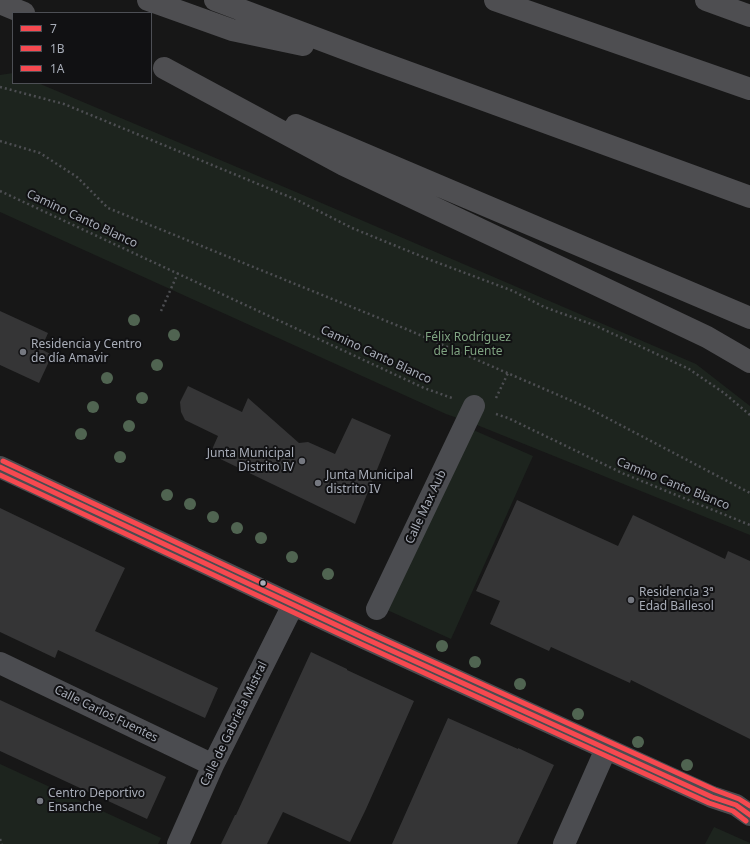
<!DOCTYPE html>
<html>
<head>
<meta charset="utf-8">
<style>
  body { margin:0 }
  #map { position:relative; width:750px; height:844px; overflow:hidden; background:#171717; font-family:"Noto Sans",sans-serif }
  canvas { display:block }
  .legend { position:absolute; left:12px; top:12px; width:140px; height:72px; box-sizing:border-box; background:#111113; border:1px solid #4d4f55; margin:0; padding:5px 7px; list-style:none; font-size:12px; color:#a8adb8 }
  .legend li { display:flex; align-items:center; gap:8px; height:20px }
  .legend b { width:20px; border:1px solid #4d4f55 }
</style>
</head>
<body>
<div id="map">
<canvas width="750" height="844"></canvas>
<ul class="legend">
<li><b style="height:5px;background:#f64950"></b>7</li>
<li><b style="height:5px;background:#f64950"></b>1B</li>
<li><b style="height:5px;background:#f64950"></b>1A</li>
</ul>
</div>
<script>
const ctx = document.querySelector('canvas').getContext('2d');
ctx.lineJoin = 'round';
function fillPath(path, color) { ctx.fillStyle = color; ctx.fill(path, 'evenodd'); }
const poly = rows => new Path2D(rows.map(r => 'M' + r).join(''));
function stroke(path, color, width, dash) { ctx.strokeStyle = color; ctx.lineWidth = width; ctx.lineCap = dash ? 'butt' : 'round'; ctx.setLineDash(dash || []); ctx.stroke(path); }
function drawText(font, color, halo, rows, align = 'center') {
  ctx.font = font + ' "Noto Sans",sans-serif'; ctx.lineWidth = 4; ctx.setLineDash([]); ctx.textBaseline = 'middle'; ctx.strokeStyle = halo; ctx.fillStyle = color; for (const [text, x, y, turn = 0] of rows) {
    ctx.save(); ctx.translate(x, y); ctx.rotate((+turn || 0) * Math.PI / 180); ctx.textAlign = isNaN(turn) ? turn : align; if (halo) ctx.strokeText(text, 0, 0); ctx.fillText(text, 0, 0); ctx.restore();
  }
}
fillPath(poly([
  [13,73,13,83,38,83,296,192,696,364,750,406,750,535,477,425,446,414,0,212,0,75],
  [471,429,533,456,451,639,385,609],
  [0,764,161,838,158,844,0,844],
  [714,827,750,843,750,844,705,844]
]), '#1d241e');
fillPath(poly([
  [0,311,48,333,41,349,52,355,39,383,0,365],
  [188,386,242,412,248,398,299,443,308,442,335,454,352,418,391,435,355,524,210,454,218,436,185,420,181,412,180,402],
  [517,500,618,546,633,515,725,559,728,551,750,561,750,739,631,680,630,683,551,647,549,651,490,624,500,601,476,591],
  [0,508,125,568,95,631,218,688,205,718,58,650,55,658,0,632],
  [311,652,347,669,347,670,414,701,366,809,350,842,283,812,267,844,221,844,235,815,236,815],
  [0,700,166,777,147,819,0,751],
  [448,718,518,749,518,748,554,765,517,844,392,844]
]), '#353536');
stroke(poly([
  [0,87,64,104,297,200,352,228,428,259,513,291,544,307,594,325,689,369,724,393,750,415],
  [0,141,40,153,77,177,108,208,406,329,588,408,750,493],
  [0,191,424,388,452,398],
  [161,311,178,273],
  [496,398,508,373],
  [496,414,508,418,622,473,750,525],
  [0,839,2,844]
]), '#4d4e52', 2.5, [2, 3]);
stroke(poly([
  [0,467,364,638,712,797,736,805,750,815],
  [377,609,474,406],
  [0,663,213,765],
  [178,844,213,765,293,605],
  [564,844,606,749]
]), '#4b4c50', 22);
stroke(poly([
  [148,0,232,30,303,45],
  [215,0,369,58,750,197],
  [495,0,750,89],
  [706,0,750,16],
  [0,3,24,13],
  [164,68,344,165,707,337,750,362],
  [296,125,750,318]
]), '#4e4e51', 22);
stroke(poly([
  [0,467,364,638,712,797,736,805,750,815]
]), '#f64950', 5);
stroke(poly([
  [0,475,361,644,709,803,733,811,746,821]
]), '#f64950', 5);
stroke(poly([
  [3,461,367,632,715,790,739,799,750,806]
]), '#f64950', 5);
ctx.fillStyle = '#506451';
for (const [x, y] of [
  [134,320],
  [174,335],
  [157,365],
  [107,378],
  [142,398],
  [93,407],
  [129,426],
  [81,434],
  [120,457],
  [167,495],
  [190,504],
  [213,517],
  [237,528],
  [261,538],
  [292,557],
  [328,574],
  [442,646],
  [475,662],
  [520,684],
  [578,714],
  [638,742],
  [687,765]
]) { ctx.beginPath(); ctx.arc(x, y, 6, 0, 2 * Math.PI); ctx.fill(); }
for (const [x, y, r, color] of [
  [23,352,4,"#757880"],
  [302,461,4,"#757880"],
  [318,483,4,"#757880"],
  [263,583,3.5,"#a8adb8"],
  [631,600,4,"#757880"],
  [40,801,4,"#757880"]
]) { const dot = new Path2D(); dot.arc(x, y, r, 0, 2 * Math.PI); ctx.fillStyle = color; ctx.fill(dot); stroke(dot, '#111113', 1.5); }
drawText('12px', '#a8adb8', '#111113', [
  ["Camino Canto Blanco",82,219,25],
  ["Camino Canto Blanco",376,355,25],
  ["Camino Canto Blanco",673,484,22],
  ["Calle Max Aub",426,507,-65],
  ["Calle Carlos Fuentes",106,714,26],
  ["Calle de Gabriela Mistral",234,724,-64]
]);
drawText('12px', '#7fa381', '#111113', [
  ["Félix Rodríguez",468,338],
  ["de la Fuente",468,352]
]);
drawText('12px', '#a8adb8', '#111113', [
  ["Residencia y Centro",31,345],
  ["de día Amavir",31,359],
  ["Junta Municipal",294,454,"right"],
  ["Distrito IV",294,468,"right"],
  ["Junta Municipal",326,476],
  ["distrito IV",326,490],
  ["Residencia 3ª",639,593],
  ["Edad Ballesol",639,607],
  ["Centro Deportivo",48,794],
  ["Ensanche",48,808]
], 'left');
</script>
</body>
</html>
